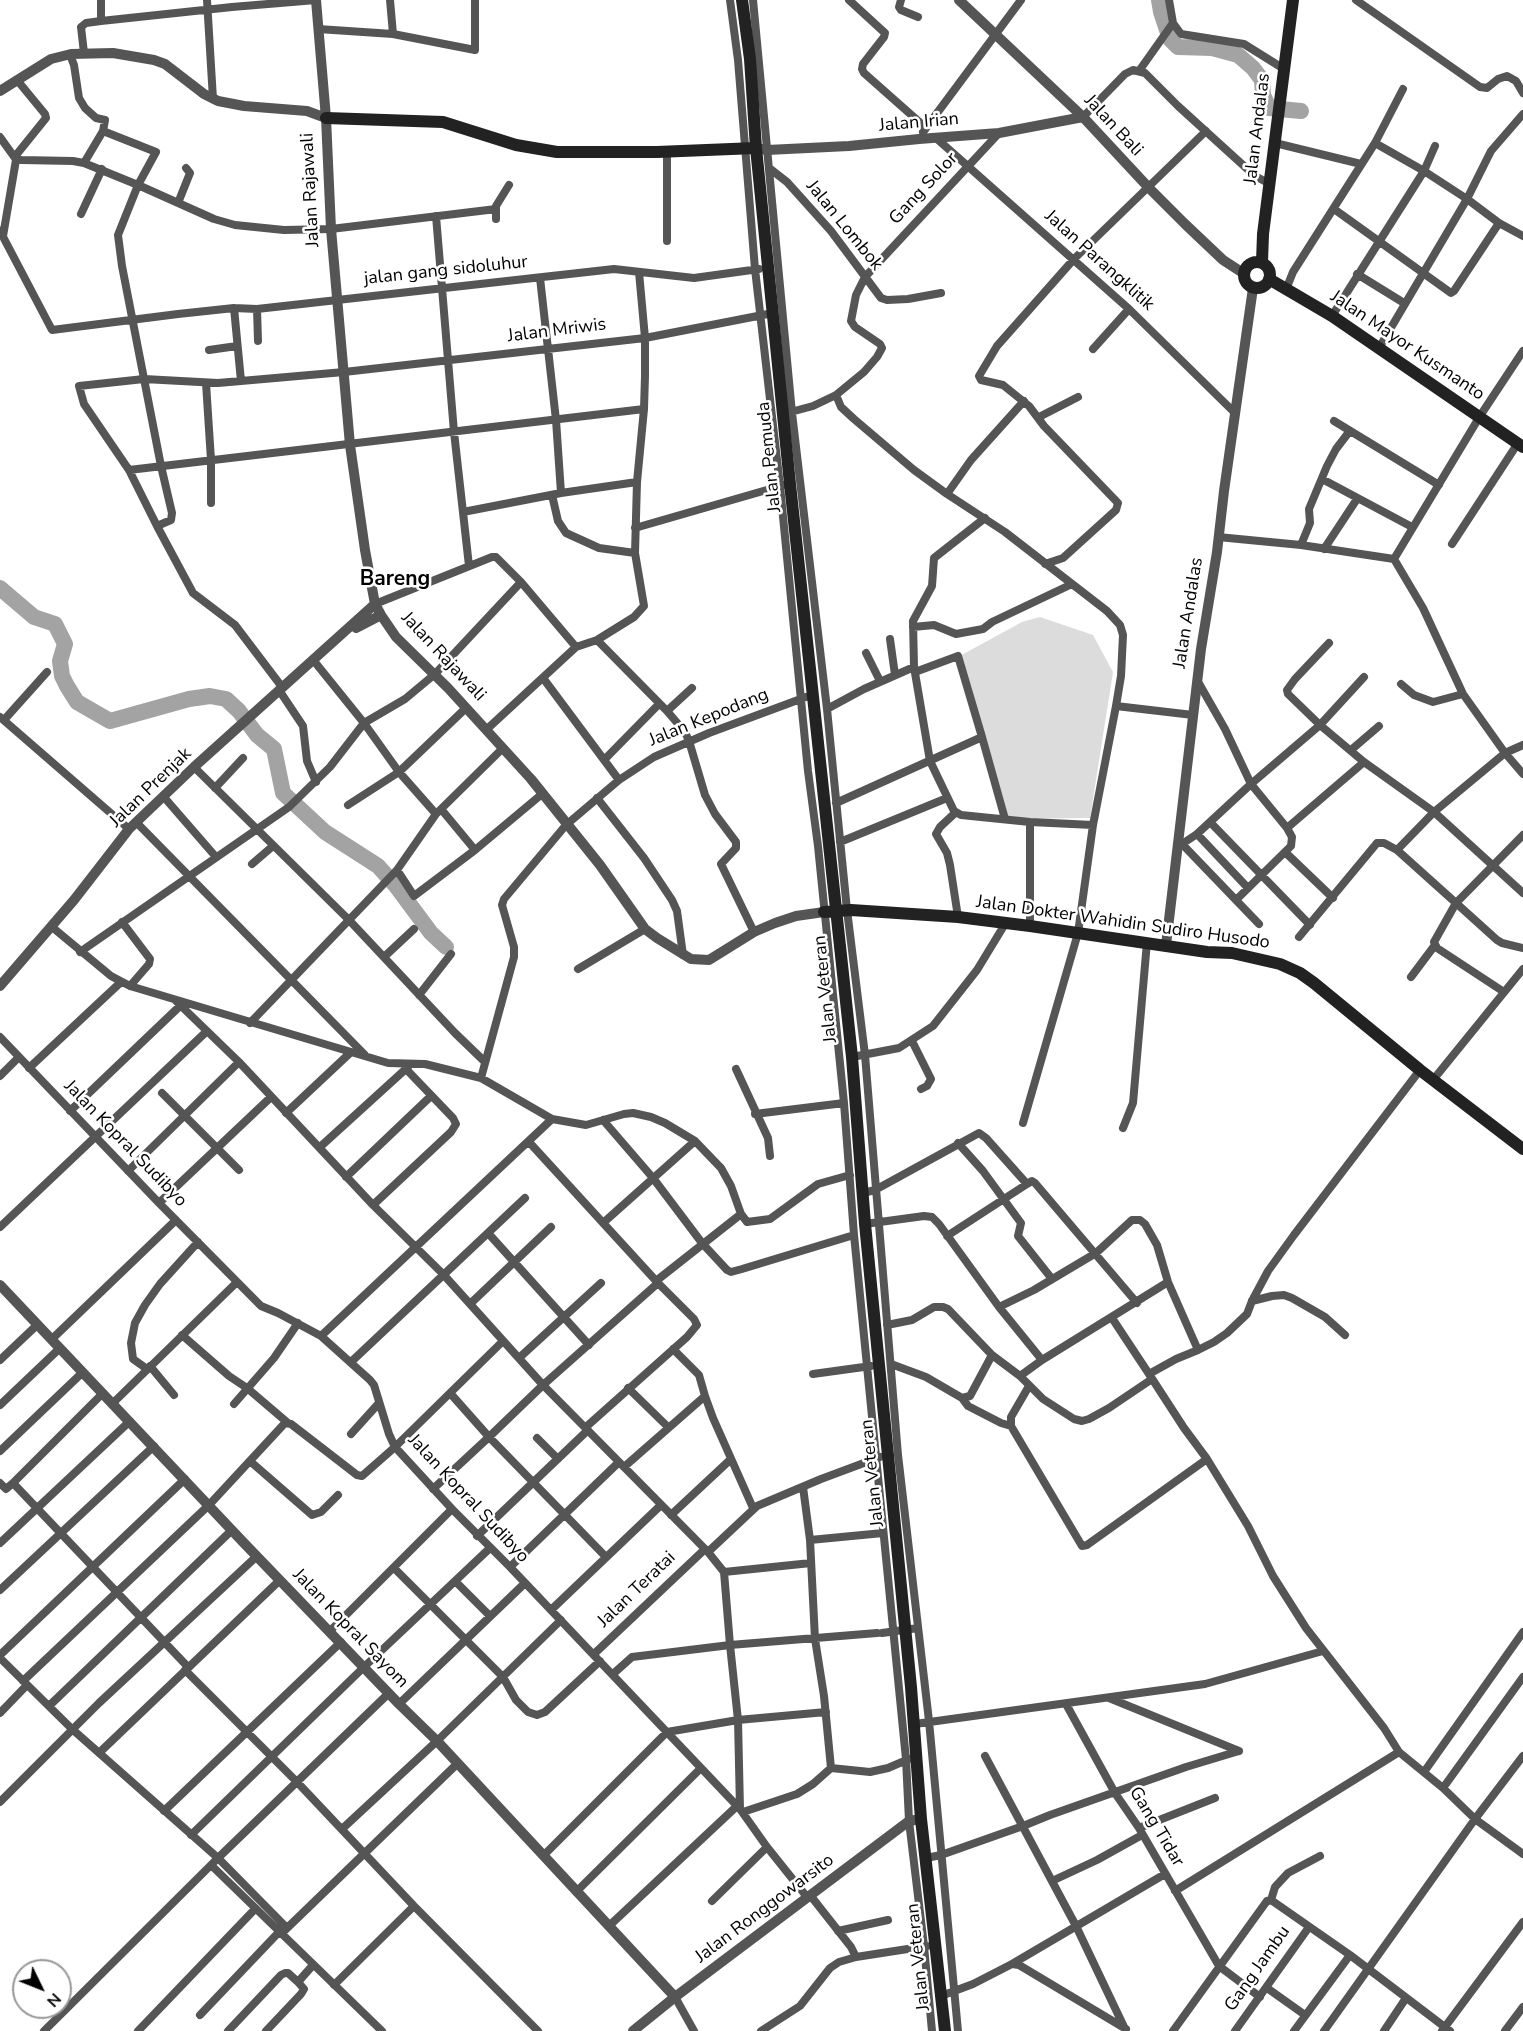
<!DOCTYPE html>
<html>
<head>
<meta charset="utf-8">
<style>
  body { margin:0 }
  #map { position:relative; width:1523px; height:2031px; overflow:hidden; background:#fff; font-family:"Nunito Sans",sans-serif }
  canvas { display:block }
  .north { position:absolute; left:12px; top:1959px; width:60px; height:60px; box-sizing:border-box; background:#fff; border:2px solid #999; border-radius:50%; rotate:133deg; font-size:16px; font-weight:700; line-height:24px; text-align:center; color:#000 }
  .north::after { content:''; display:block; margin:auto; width:21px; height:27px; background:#000; clip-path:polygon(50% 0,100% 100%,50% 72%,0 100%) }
</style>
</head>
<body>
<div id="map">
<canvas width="1523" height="2031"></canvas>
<div class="north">N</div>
</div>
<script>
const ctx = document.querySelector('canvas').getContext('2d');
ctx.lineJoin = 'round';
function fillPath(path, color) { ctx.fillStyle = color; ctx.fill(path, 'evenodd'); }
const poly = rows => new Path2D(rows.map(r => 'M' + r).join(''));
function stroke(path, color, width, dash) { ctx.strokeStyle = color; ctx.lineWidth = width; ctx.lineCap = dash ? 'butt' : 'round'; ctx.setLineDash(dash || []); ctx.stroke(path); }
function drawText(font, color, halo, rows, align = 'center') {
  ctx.font = font + ' "Nunito Sans",sans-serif'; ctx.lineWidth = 5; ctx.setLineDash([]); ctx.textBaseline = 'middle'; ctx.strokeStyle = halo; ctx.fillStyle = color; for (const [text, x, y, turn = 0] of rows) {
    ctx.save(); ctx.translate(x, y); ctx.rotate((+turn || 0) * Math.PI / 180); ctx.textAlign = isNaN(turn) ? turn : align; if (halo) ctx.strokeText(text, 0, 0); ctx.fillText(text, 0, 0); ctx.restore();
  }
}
fillPath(poly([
  [1040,617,1093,635,1113,672,1090,818,1006,819,956,658,1022,622]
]), '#dcdcdc');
stroke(poly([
  [1159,0,1161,12,1170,39,1178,47,1212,48,1238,55,1253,68,1262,80,1263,95,1269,108,1301,111],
  [0,588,34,617,55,624,65,644,60,661,62,676,67,686,77,702,110,721,189,699,210,696,226,699,239,711,257,735,274,749,283,793,325,832,378,866,396,886,431,933,446,947]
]), '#a3a3a3', 16);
stroke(poly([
  [101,0,101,21,232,7,316,0],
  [207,0,213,99],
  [390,0,393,34],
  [730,0,738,60,755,269,780,486,808,771,818,846,844,1103,854,1235,906,1759,909,1821,924,1946,932,2031],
  [753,0,792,413,827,709,847,910,865,1055,898,1455,929,1721,958,2031],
  [849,0,885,33,884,37,863,64,862,69,864,73,925,127],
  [901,0,899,7,901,10,918,17],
  [1169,0,1173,23,1181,34,1244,44,1284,69],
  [1356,0,1480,87,1487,88,1498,79,1507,76,1516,81,1523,93],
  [318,29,393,34,475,50,475,0],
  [84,53,81,27,86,23,101,21],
  [70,55,74,65,79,98,85,108,96,118,105,120,103,131,156,152,138,185,118,235,122,266,161,466,172,513,171,520,157,526,193,593,235,625,282,687],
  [1139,71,1173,23],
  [1083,117,1125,74,1133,70,1145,73,1178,106,1255,176,1270,184],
  [923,132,1021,0],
  [0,137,15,158,21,160,73,161,84,163,138,185,214,219,235,225,284,230,331,229,496,209],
  [936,138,1129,309,1235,413],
  [1275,143,1361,164],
  [1375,143,1424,171,1467,199,1499,223,1523,236],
  [84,163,103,131],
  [769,168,787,182,831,231,881,298,887,300,908,299,941,293],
  [178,203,190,173,186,168],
  [1334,209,1451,293,1454,291,1499,223],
  [81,214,102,169],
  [436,216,454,432,469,566],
  [496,219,496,206,509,185],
  [0,231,52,330,178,314,234,308,257,309,614,269,694,278,759,269],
  [3,236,17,154,46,118,45,114,17,80],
  [667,241,667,152],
  [1357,274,1404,303],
  [540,278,556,420,561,493],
  [1287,287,1293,272,1375,143,1403,89],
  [234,308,241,381],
  [257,309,258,341],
  [1332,316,1424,171,1435,146],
  [1379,348,1467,199,1491,151,1523,114],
  [1093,349,1129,309],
  [209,350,237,346],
  [206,383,211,460,211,503],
  [836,395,841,407,854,419,914,470,947,494,1005,532,1107,611,1120,625,1123,635,1121,676,1116,706],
  [787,413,813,406,836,395,864,372,877,357,882,348,880,344,855,327,851,321,856,295,865,277,999,133],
  [1039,417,1078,397],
  [1334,421,1439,485],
  [129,470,644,409],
  [1322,479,1412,527],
  [947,494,971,460,1024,401],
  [552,495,558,521,566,533,599,548,635,553],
  [463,512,561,493,637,482],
  [985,518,934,558,932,586,913,621,914,667,930,761,954,811,961,815,1030,822,1093,825,1116,706,1193,715],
  [157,526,129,470,84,404,79,386,144,379,218,383,344,372,645,338,773,313],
  [635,528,784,485],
  [1218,537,1301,545,1394,559,1423,608,1463,694,1505,753,1523,774],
  [1452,544,1518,443],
  [1301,545,1310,523,1309,509,1327,466,1336,449,1349,432],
  [1324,549,1357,499],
  [1394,559,1480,416,1523,351],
  [1045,564,1063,558,1116,510,1118,503,1044,426,1029,406,1003,385,981,380,979,376,997,346,1074,259,1206,131],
  [375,604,492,557,496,557,521,582,576,647],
  [913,627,934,625,956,634,983,629,992,622,1072,584],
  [890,639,895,675],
  [597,640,667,711,685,732,689,741,705,795,715,814,736,842,736,848,721,864,754,932],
  [1329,643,1295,679,1287,690,1288,694,1320,725,1364,677],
  [866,653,880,681],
  [314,661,364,723,399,772,436,814],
  [915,672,958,656,982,737],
  [543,678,619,780],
  [1197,680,1225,729,1251,784,1287,828,1364,762],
  [1401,684,1414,695,1433,702,1463,694],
  [279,690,303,726,307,761,316,782],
  [827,709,864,689,914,667],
  [667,711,692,688],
  [0,717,129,829],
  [4,720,47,672],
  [486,730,576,647,597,640,634,617,644,606,635,553,637,482,644,409,645,376,645,338,639,272],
  [1523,745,1505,753,1434,812,1397,850,1456,903,1523,835],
  [503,748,436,814,397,870,414,896,475,850,542,794],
  [1351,750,1379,726],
  [605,759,659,704],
  [194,767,349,920,455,1033,484,1061],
  [215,788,243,758],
  [163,796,216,857],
  [597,798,644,858,672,900,677,911,683,955],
  [836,803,982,737,1005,819],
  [348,805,399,772,466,708],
  [441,809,475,850],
  [955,813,940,827,936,834,947,853,950,865,958,917],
  [136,822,365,1055],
  [1030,822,1030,926],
  [1210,822,1310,925],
  [1197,834,1248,888],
  [840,842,947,798],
  [1183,845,1259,924],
  [1179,846,1197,834,1251,784,1320,725,1364,762,1434,812,1523,893],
  [1285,852,1333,898],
  [252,864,273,846],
  [1236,900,1291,846,1292,837,1287,828],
  [122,922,150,959,149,964,130,986],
  [52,927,111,976,130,986,388,1063,425,1064,481,1078,552,1119,321,1336],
  [1299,937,1377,843,1384,843,1397,850],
  [80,952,289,807,330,767,364,723,405,699,435,674,521,582],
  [384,957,414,929],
  [578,969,645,929],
  [1411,977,1435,945],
  [1504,992,1437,948,1434,942,1456,903,1497,940,1502,943,1523,948],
  [419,995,451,954],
  [176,1001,239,1062,373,1205,443,1274,543,1385,708,1552,724,1572,730,1645,877,1633],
  [250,1023,397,870],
  [0,1037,159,1203,261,1306,278,1313,321,1336,370,1380,374,1385,389,1434,395,1447,452,1509,510,1567,740,1809,767,1847,807,1897],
  [912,1041,931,1079,927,1086,921,1089],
  [852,1057,899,1048,933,1026,977,970,1005,924],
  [29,1068,121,982],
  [736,1069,768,1138,770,1156],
  [0,1076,19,1057],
  [481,1078,514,957,514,947,502,905,504,899,566,825,619,780,654,757,709,733,806,697],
  [1433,1080,1523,969],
  [162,1093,239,1170],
  [70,1111,181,1005],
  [286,1113,350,1053],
  [755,1114,844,1103],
  [552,1119,586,1125,624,1114,633,1113,651,1117,665,1123,695,1141,721,1168,731,1186,741,1214,747,1222,770,1219,818,1184,850,1175],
  [603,1120,653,1178,702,1243,727,1270,731,1272,742,1269,854,1235],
  [1023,1123,1078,933,1093,825],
  [1123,1128,1133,1103,1147,942],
  [529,1142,658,1283,694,1319,697,1325,687,1337,586,1427],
  [958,1143,983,1171,1021,1223,1018,1236,1052,1279],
  [320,1147,408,1067],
  [128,1171,239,1062],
  [346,1177,431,1096],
  [863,1193,875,1190,979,1133,986,1138,1027,1184,1032,1181,1035,1183,1137,1303],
  [159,1203,271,1097],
  [373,1205,451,1132,456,1124,453,1118,406,1069],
  [603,1223,695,1141],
  [865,1224,924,1216,932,1217,939,1224,999,1307,1034,1290,1096,1253,1132,1220,1140,1220,1145,1224,1157,1245,1168,1282,1198,1350,1176,1359,1149,1374,1184,1428,1207,1459,1248,1526,1273,1576,1306,1628,1384,1728,1399,1752,1443,1788,1475,1819,1523,1854],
  [0,1227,207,1031],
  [488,1233,589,1345],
  [947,1236,1027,1184],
  [656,1281,741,1214],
  [1252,1301,1272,1296,1284,1295,1292,1298,1325,1317,1345,1335],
  [470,1304,551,1227],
  [999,1307,1042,1360],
  [1112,1318,1149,1374],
  [887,1325,912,1320,934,1307,943,1307,948,1309,992,1355,1020,1376,1043,1399,1074,1419,1082,1421,1089,1419,1109,1408,1152,1379],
  [182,1335,229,1376,247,1388,288,1423],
  [52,1339,176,1220],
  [1198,1350,1214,1342,1227,1333,1247,1314,1252,1301,1268,1271,1294,1235,1420,1070],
  [519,1358,601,1283],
  [0,1360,37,1325],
  [351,1362,525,1198],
  [891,1364,926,1377,962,1398,970,1396,992,1355],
  [150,1366,174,1395],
  [147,1369,133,1359,131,1343,135,1323,145,1305,160,1284,198,1242],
  [813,1374,871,1366],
  [1020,1376,1042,1360,1168,1282],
  [1029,1386,1011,1417,1011,1426,1082,1546,1087,1545,1207,1459],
  [628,1388,668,1427],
  [450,1393,489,1437,543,1385,658,1283],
  [705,1396,713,1418,753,1508],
  [962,1398,968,1406,1001,1423,1011,1426],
  [113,1403,237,1282],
  [234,1404,274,1358,298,1323],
  [0,1405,60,1348],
  [351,1434,379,1403],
  [537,1438,558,1459],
  [0,1451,83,1372],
  [251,1462,312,1515,321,1512,338,1495],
  [624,1467,705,1396,699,1375,673,1349],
  [0,1483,6,1489,13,1483,188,1667],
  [13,1483,103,1393],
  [433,1489,489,1437,606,1557],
  [671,1515,731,1459],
  [477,1536,588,1430],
  [810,1540,883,1533],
  [0,1543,130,1421],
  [708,1552,757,1506,821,1479,880,1457],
  [510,1567,619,1462],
  [394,1568,503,1677,516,1700,528,1712,537,1715,545,1712,600,1661],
  [724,1572,811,1563],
  [455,1581,490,1616],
  [0,1590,154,1446],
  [551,1610,661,1505],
  [330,1631,452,1509],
  [882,1633,918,1628],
  [594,1654,704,1550],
  [0,1655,185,1479],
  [0,1658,72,1729,218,1858,211,1865,382,2031],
  [185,1670,297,1782,414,1906,538,2031],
  [613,1674,632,1657,730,1645,738,1720,740,1809],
  [23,1681,209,1505,285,1423,291,1424,357,1475,362,1476,395,1447,503,1341],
  [1109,1698,1239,1751],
  [399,1704,525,1583],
  [1066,1704,1115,1793,1139,1828,1219,1966,1260,1997],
  [49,1706,232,1530],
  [0,1713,27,1685],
  [915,1724,1205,1684,1323,1651],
  [99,1753,280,1580],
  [985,1756,1076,1926,1125,2029],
  [831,1768,870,1772,888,1768,909,1759],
  [1424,1772,1523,1632],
  [1443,1788,1523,1677],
  [0,1802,99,1703,257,1556],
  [164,1811,341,1642],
  [743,1812,797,1794,813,1784,831,1768,824,1696,815,1639,810,1540,803,1487],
  [1139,1828,1215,1798],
  [342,1829,437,1741,561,1620],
  [191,1835,364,1667,490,1548],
  [544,1855,667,1732,738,1720,826,1712],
  [926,1858,941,1855,1023,1826,1050,1815,1186,1767,1239,1751],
  [1052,1881,1097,1860,1142,1835],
  [1175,1891,1399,1752],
  [576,1892,701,1768],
  [810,1895,851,1947,856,1957],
  [1271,1900,1275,1887,1288,1873,1320,1856],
  [712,1901,767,1847],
  [609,1926,737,1806],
  [287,1928,218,1858,389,1693],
  [838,1931,888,1920],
  [283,1932,458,1763],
  [1012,1964,1165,1874],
  [334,1985,414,1906],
  [1267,1988,1305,2015],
  [941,1996,973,1984,1012,1964,1019,1965,1126,2029],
  [675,1997,694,2031],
  [200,2015,279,1932],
  [44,2031,211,1865],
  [138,2031,255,1909],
  [228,2031,281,1975,285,1973,288,1973,298,1982],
  [266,2031,301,1994,304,1989,298,1982,313,1965],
  [761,2031,800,2006,830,1968,839,1962,856,1957,927,1946],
  [1173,2031,1264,1905,1267,1901,1271,1900,1350,1955,1450,2031],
  [1235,2031,1309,1927],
  [1294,2031,1350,1955],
  [1324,2031,1475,1819,1523,1756],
  [1384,2031,1406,1998],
  [1442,2031,1523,1922],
  [1505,2031,1523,2007]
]), '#555', 8);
stroke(poly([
  [316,0,326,118,331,229,350,445,365,550,375,604,381,615,396,637,448,688,531,779,600,865,645,929,657,938,691,959,709,960,754,932,775,923,796,916,824,912],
  [959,0,1083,117,1149,188,1185,224,1223,260,1243,273],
  [0,91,51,59,71,54,113,53,154,60,165,64,204,94,218,101,244,106,307,111,326,118],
  [756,148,767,150,849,146,919,139,999,133,1083,117],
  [356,628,381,615],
  [1166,945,1201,649,1217,552,1224,491,1253,288],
  [0,986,74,900,129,829,194,767,375,604],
  [0,1285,243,1542,399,1704,437,1741,675,1997],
  [633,2031,675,1997,909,1821,921,1819]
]), '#555', 10);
stroke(poly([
  [742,0,750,59,756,148,790,484,852,1057,865,1224,911,1687,921,1819,945,2031],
  [326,118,443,122,516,145,557,152,657,152,756,148],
  '1244 275a13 13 0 1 1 26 0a13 13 0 1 1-26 0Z',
  [1262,262,1263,234,1293,0],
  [1269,279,1332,316,1523,447],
  [824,912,851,910,958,917,1030,926,1207,952,1232,953,1280,964,1300,973,1314,983,1420,1070,1523,1149]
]), '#222', 12);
drawText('18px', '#000', '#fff', [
  ["Jalan Irian",919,123,-5],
  ["Jalan Bali",1113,126,47],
  ["Jalan Andalas",1258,129,-83],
  ["Gang Solor",924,189,-47],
  ["Jalan Rajawali",311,190,-93],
  ["Jalan Lombok",844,226,51],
  ["Jalan Parangklitik",1099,261,42],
  ["jalan gang sidoluhur",446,271,-6],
  ["Jalan Mriwis",557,331,-7],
  ["Jalan Mayor Kusmanto",1407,346,34],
  ["Jalan Pemuda",770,457,-96],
  ["Jalan Andalas",1189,613,-81],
  ["Jalan Rajawali",443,657,47],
  ["Jalan Kepodang",709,718,-22],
  ["Jalan Prenjak",151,788,-44],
  ["Jalan Dokter Wahidin Sudiro Husodo",1123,923,8],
  ["Jalan Veteran",826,989,-96],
  ["Jalan Kopral Sudibyo",125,1144,46],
  ["Jalan Veteran",873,1473,-96],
  ["Jalan Kopral Sudibyo",468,1499,47],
  ["Jalan Teratai",637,1590,-44],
  ["Jalan Kopral Sayom",350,1629,46],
  ["Gang Tidar",1156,1827,59],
  ["Jalan Ronggowarsito",765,1909,-37],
  ["Jalan Veteran",919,1957,-96],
  ["Gang Jambu",1258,1969,-55]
]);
drawText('bold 21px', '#000', '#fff', [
  ["Bareng",395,580]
]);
</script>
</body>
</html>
